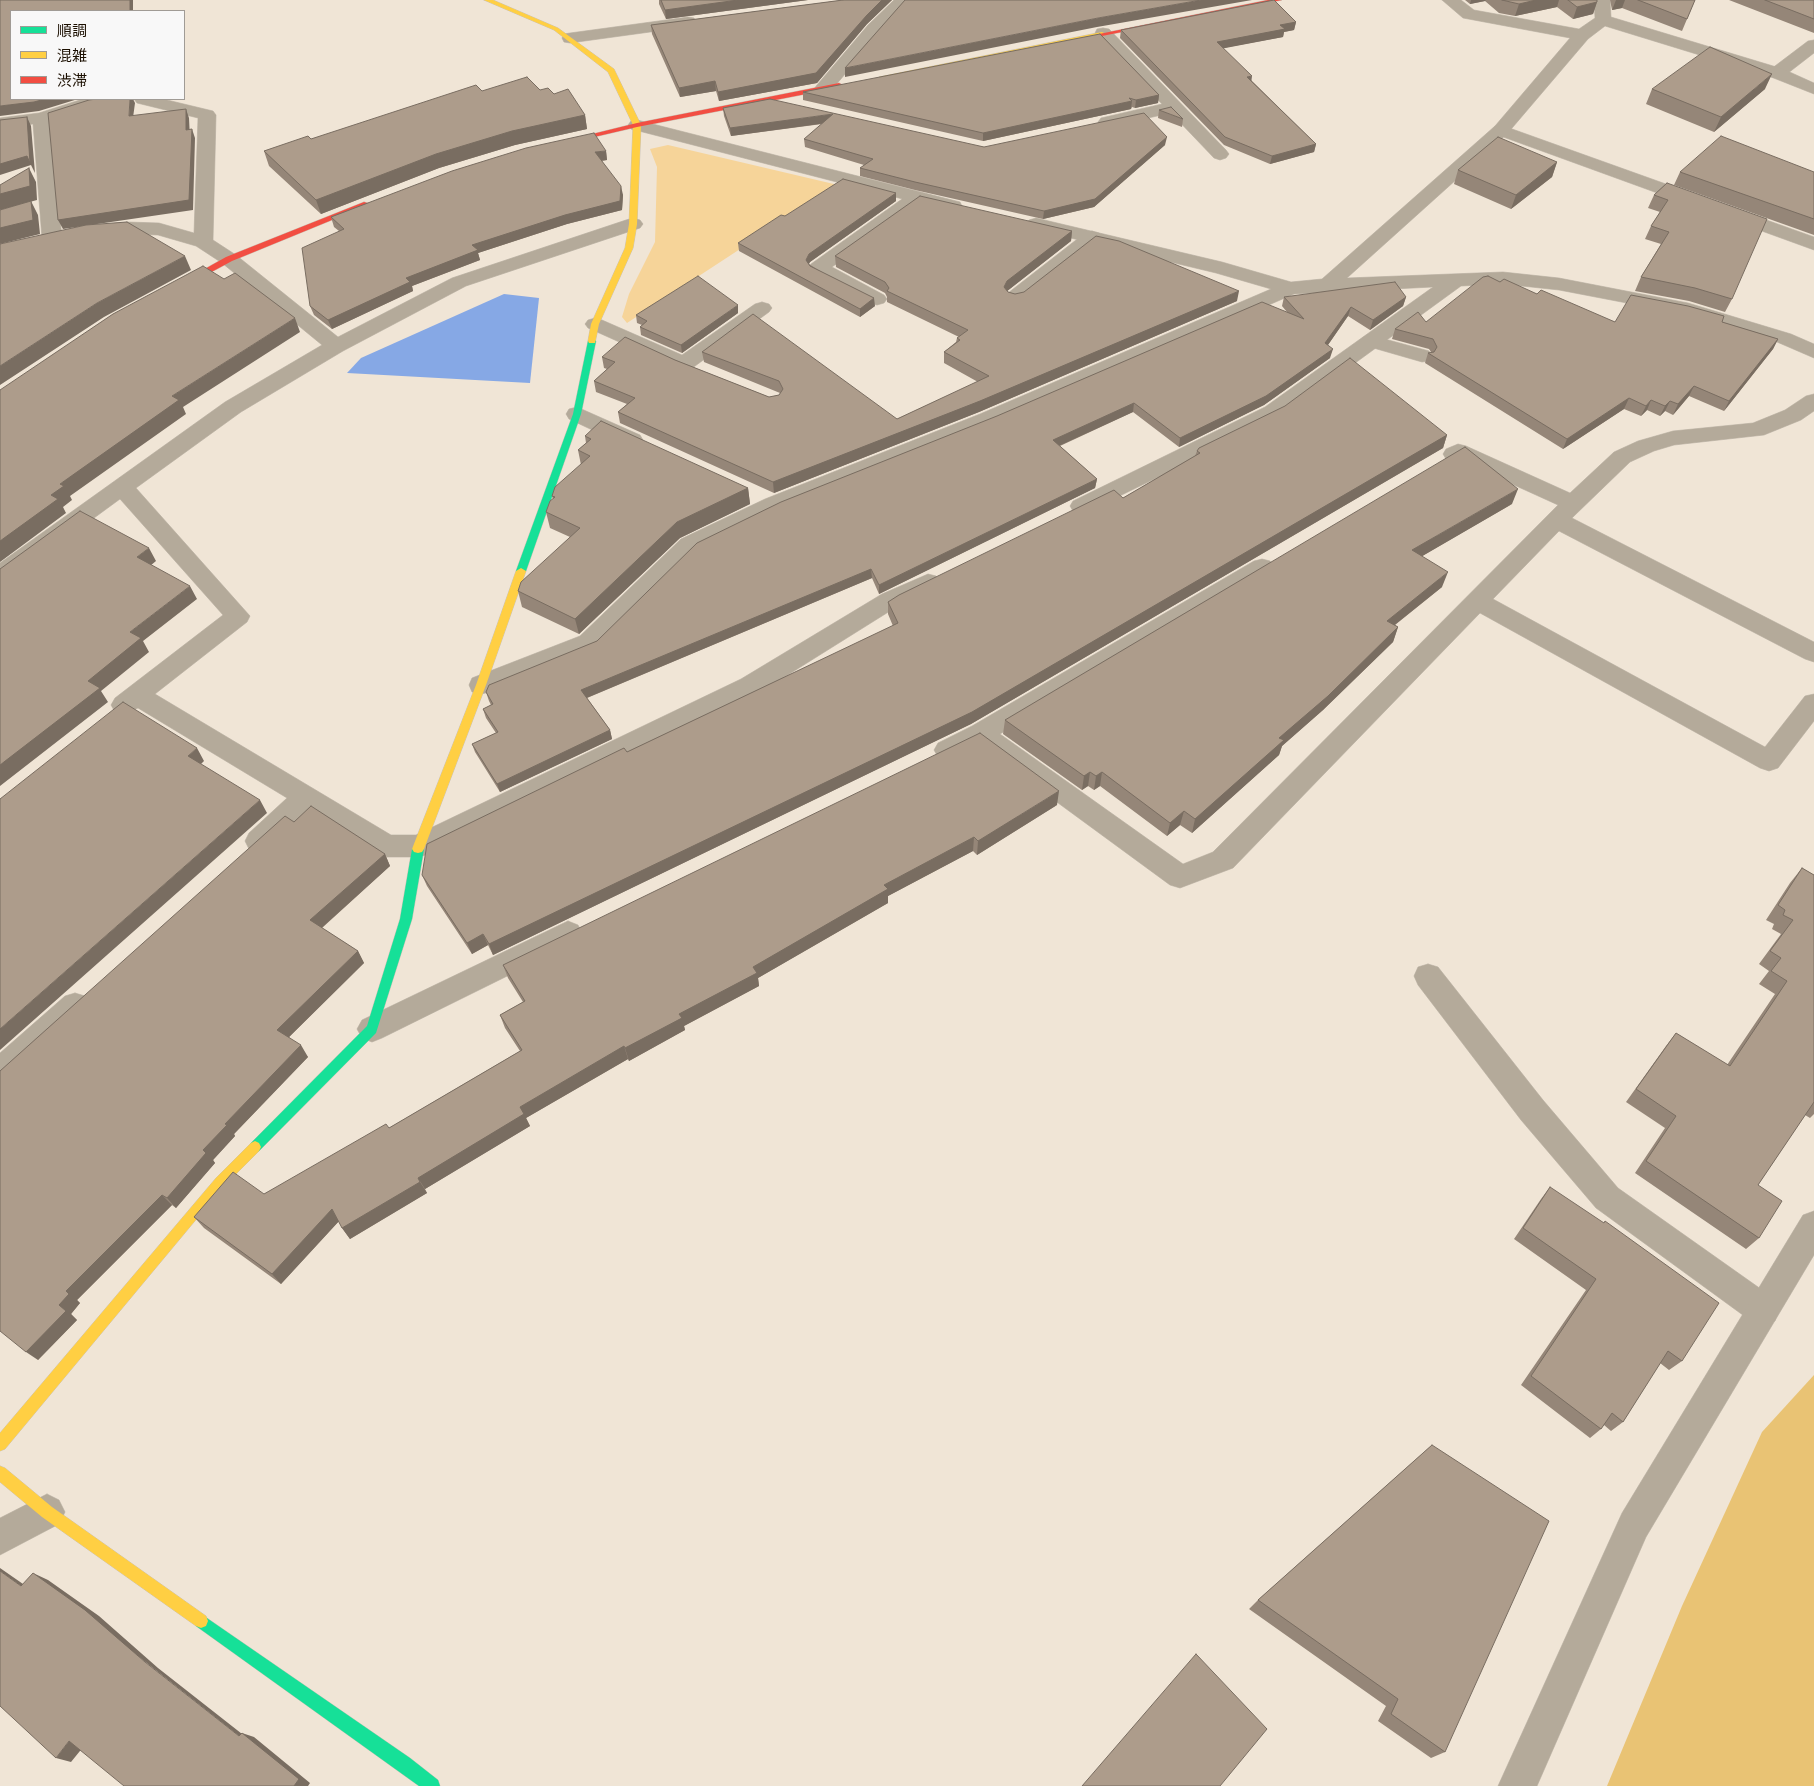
<!DOCTYPE html>
<html>
<head>
<meta charset="utf-8">
<style>
  body { margin:0 }
  #map { position:relative; width:1814px; height:1786px; overflow:hidden; background:#f0e5d6; font-family:"DejaVu Sans","Noto Sans JP",sans-serif }
  canvas { display:block }
  .legend { position:absolute; left:10px; top:10px; width:175px; height:90px; box-sizing:border-box; background:#f8f8f8; border:1px solid #a09b95; margin:0; padding:6px 9px; list-style:none; font-size:15px; color:#1b0f00 }
  .legend li { display:flex; align-items:center; gap:10px; height:25px }
  .legend b { width:25px; border:1px solid #a09b95 }
</style>
</head>
<body>
<div id="map">
<canvas width="1814" height="1786"></canvas>
<ul class="legend">
<li><b style="height:6px;background:#16e098"></b>順調</li>
<li><b style="height:6px;background:#ffcf43"></b>混雑</li>
<li><b style="height:6px;background:#f24e42"></b>渋滞</li>
</ul>
</div>
<script>
const ctx = document.querySelector('canvas').getContext('2d');
ctx.lineJoin = 'round';
function fillPath(path, color) { ctx.fillStyle = color; ctx.fill(path, 'evenodd'); }
const poly = rows => new Path2D(rows.map(r => 'M' + r).join(''));
function stroke(path, color, width, dash) { ctx.strokeStyle = color; ctx.lineWidth = width; ctx.lineCap = dash ? 'butt' : 'round'; ctx.setLineDash(dash || []); ctx.stroke(path); }
fillPath(poly([
  [668,145,838,185,627,323,622,317,629,294,655,242,657,167,650,149]
]), '#f6d499');
fillPath(poly([
  [1814,1375,1814,1786,1607,1786,1682,1606,1762,1432]
]), '#e9c374');
fillPath(poly([
  [504,294,539,298,530,383,347,373,361,358]
]), '#86a8e5');
const lane = poly([
  [1814,40,1814,53,1783,77,1777,78,1771,77,1768,73,1771,69,1808,41,1814,40],
  [1501,125,1814,237,1814,250,1495,134,1492,130,1495,126,1501,125],
  [916,192,923,194,925,198,923,202,832,267,884,295,887,299,884,303,877,305,870,303,811,272,808,268,811,264,909,194,916,192],
  [1092,231,1099,233,1102,237,1099,241,1022,301,1015,303,1008,301,1005,297,1008,293,1085,233,1092,231],
  [762,302,769,304,772,308,769,312,691,369,684,371,588,328,585,324,588,320,595,318,602,320,682,355,755,304,762,302],
  [1370,335,1429,351,1432,356,1429,361,1422,362,1363,345,1360,341,1363,337,1370,335],
  [1428,964,1438,967,1543,1100,1618,1188,1775,1299,1779,1310,1775,1321,1763,1326,1751,1321,1596,1208,1521,1120,1418,985,1414,976,1418,967,1428,964]
]);
const street = poly([
  [894,0,911,0,880,33,829,93,823,94,817,93,814,89,817,85,868,25,894,0],
  [1442,0,1461,0,1474,10,1579,29,1595,18,1594,0,1610,0,1611,17,1783,69,1814,83,1814,94,1771,77,1605,26,1588,39,1507,134,1347,278,1503,272,1559,278,1688,303,1791,334,1814,344,1814,358,1777,342,1684,314,1559,290,1503,284,1461,286,1281,417,1089,511,1081,514,1073,511,1070,506,1073,501,1265,407,1433,287,1294,294,996,424,781,509,697,551,598,648,490,692,481,694,472,692,469,685,472,678,580,636,681,539,765,499,980,414,1271,289,1216,273,1029,228,1026,224,1029,220,1036,218,1222,262,1291,282,1322,279,1495,126,1570,38,1463,18,1442,0],
  [688,17,694,18,696,22,694,26,570,43,564,42,562,38,564,34,570,33,688,17],
  [1103,28,1109,29,1226,150,1229,154,1226,158,1220,160,1214,158,1171,113,1107,127,1101,126,1098,122,1101,118,1162,104,1097,37,1095,33,1097,29,1103,28],
  [83,99,126,99,123,103,93,107,50,121,62,238,59,242,52,244,45,242,42,238,33,124,0,128,0,118,39,113,83,99],
  [134,99,163,99,213,111,216,115,213,240,236,255,338,337,452,278,626,220,633,218,640,220,643,224,640,228,466,286,343,351,241,412,136,488,250,616,247,622,155,694,391,835,416,835,741,679,882,594,928,574,936,576,940,582,936,588,898,606,759,693,429,854,419,857,387,857,377,854,308,811,267,849,258,852,249,849,245,841,249,833,287,798,138,708,124,714,115,712,111,705,115,698,223,615,120,499,8,581,0,583,0,563,225,402,322,345,222,263,196,246,158,235,128,234,100,236,93,234,90,230,93,226,128,222,159,223,194,233,198,118,137,103,134,99],
  [637,120,960,202,962,206,960,210,953,212,631,129,628,125,631,121,637,120],
  [1814,394,1814,411,1801,420,1764,435,1674,445,1654,451,1630,462,1572,518,1814,642,1814,662,1805,659,1559,531,1493,599,1765,747,1805,696,1814,694,1814,721,1778,768,1769,771,1760,768,1480,613,1233,868,1180,888,1170,885,979,745,947,760,938,757,934,750,938,743,972,726,1254,561,1262,559,1270,561,1274,567,1270,573,1000,734,1183,864,1213,852,1558,505,1459,460,1454,461,1446,459,1443,454,1446,449,1458,444,1466,446,1570,493,1614,452,1638,441,1673,431,1753,423,1785,410,1806,396,1814,394],
  [577,407,640,435,643,440,640,445,632,447,624,445,569,419,566,414,569,409,577,407],
  [568,921,578,925,582,933,578,941,382,1038,372,1042,362,1038,357,1029,362,1020,568,921],
  [75,993,85,996,89,1005,85,1014,11,1081,0,1085,0,1053,65,996,75,993],
  [1814,1211,1814,1255,1646,1537,1537,1786,1498,1786,1622,1513,1803,1215,1814,1211],
  [47,1494,59,1500,65,1512,59,1524,0,1555,0,1518,47,1494]
]);
const fast = poly([
  [592,338,596,341,581,414,526,571,521,574,518,573,516,571,573,414,588,341,592,338],
  [418,845,422,846,424,849,412,919,376,1033,259,1151,255,1153,251,1151,249,1147,251,1143,367,1026,400,919,412,849,414,846,418,845],
  [201,1614,410,1758,438,1780,440,1786,419,1786,196,1626,194,1621,196,1616,201,1614]
]);
const slow = poly([
  [484,0,493,0,558,28,614,69,641,125,637,224,633,248,599,324,595,343,589,343,588,341,591,324,625,248,629,224,633,125,608,72,554,30,484,0],
  [1102,32,1104,33,1104,35,883,79,879,77,1102,32],
  [521,568,526,571,486,685,424,849,422,852,418,853,414,852,412,849,476,685,516,571,521,568],
  [255,1141,259,1143,261,1147,259,1151,224,1186,5,1449,0,1451,0,1433,216,1178,251,1143,255,1141],
  [0,1466,5,1468,52,1507,206,1616,208,1621,206,1626,201,1628,196,1626,42,1517,0,1482,0,1466]
]);
const jam = poly([
  [1268,0,1282,0,1102,36,1099,34,1268,0],
  [839,83,843,85,842,87,637,127,560,145,556,143,637,123,839,83],
  [364,202,371,204,232,261,178,290,171,288,226,257,364,202]
]);
stroke(lane, '#cbc2b5', 1);
stroke(street, '#cbc2b5', 1);
stroke(fast, '#cbc2b5', 1);
stroke(slow, '#cbc2b5', 1);
stroke(jam, '#cbc2b5', 1);
fillPath(lane, '#b4aa9a');
fillPath(street, '#b4aa9a');
fillPath(fast, '#16e098');
fillPath(slow, '#ffcf43');
fillPath(jam, '#f24e42');
fillPath(poly([
  [659,0,808,0,666,19,659,4],
  [843,0,892,0,867,24,817,83,719,101,716,91,680,97,652,34,651,25],
  [1465,0,1597,0,1597,2,1593,14,1573,19,1557,7,1515,16,1499,13,1485,1,1470,4],
  [1610,0,1695,0,1682,31,1622,8,1612,10],
  [1729,0,1814,0,1814,33],
  [1296,22,1294,30,1284,32,1283,37,1223,48,1252,81,1316,144,1314,152,1270,164,1224,145,1120,38,1121,30],
  [1652,89,1765,89,1714,132,1646,104],
  [540,90,554,94,585,115,587,129,515,145,439,168,321,214,269,166,264,151,311,139,482,91],
  [803,92,1159,95,1158,103,1135,108,1132,107,1131,109,983,141,803,100],
  [723,108,984,147,1165,145,1094,207,1043,219,915,190,860,176,860,168,864,165,805,147,804,139,822,124,731,136,724,116],
  [1159,110,1183,119,1182,127,1158,118],
  [606,151,607,160,602,161,623,195,622,210,567,224,478,253,480,260,412,286,413,291,332,329,314,315,310,306,339,231,334,227,331,217],
  [1557,162,1552,177,1511,209,1454,184,1458,170],
  [1680,172,1814,172,1814,235,1674,185],
  [1667,183,1732,299,1725,312,1689,301,1635,291,1641,277,1661,244,1645,239,1651,226,1660,212,1648,208,1654,195],
  [896,193,896,201,810,262,809,264,875,306,860,317,739,251,738,243,785,216],
  [1072,231,1071,241,1007,291,1008,292,1015,294,1237,301,979,412,774,493,620,423,618,412,627,404,596,392,594,381,607,369,604,368,602,357,675,360,769,397,779,395,780,393,704,362,702,352,897,419,978,382,944,363,944,352,956,342,957,338,959,337,887,302,887,297,885,293,836,267,835,256],
  [1500,282,1537,294,1615,322,1722,322,1778,339,1773,349,1724,411,1689,396,1673,415,1665,411,1660,416,1647,410,1641,416,1624,409,1563,449,1425,363,1428,353,1431,352,1429,349,1392,339,1395,329,1426,322],
  [1284,297,1406,297,1403,306,1370,330,1348,316,1328,345,1330,358,1264,405,1179,447,1133,412,1060,446,1097,479,1095,488,879,594,872,578,587,698,610,730,612,739,500,792,475,752,472,744,496,733,486,718,483,709,491,705,489,701,486,692,597,641,1287,312,1282,306],
  [738,313,682,353,641,335,640,327,642,325,637,323,636,315],
  [1447,435,1443,448,971,724,493,955,488,945,472,954,427,886,422,875,627,752,893,626,888,614,888,602,1123,498,1195,456,1197,451],
  [585,436,748,488,750,504,680,538,579,634,522,607,518,591,570,537,550,528,546,512,553,499,552,496,581,465,578,450,586,443],
  [1512,504,1422,556,1442,587,1395,625,1398,627,1393,642,1323,710,1282,746,1279,755,1192,833,1180,825,1167,836,1100,786,1094,790,1088,786,1082,790,1003,734,1005,720],
  [1057,805,977,855,973,851,888,896,888,903,758,978,759,986,684,1026,685,1030,629,1061,628,1059,526,1118,530,1126,425,1189,427,1193,350,1239,342,1228,339,1221,281,1284,204,1228,194,1217,264,1194,389,1128,520,1051,505,1028,500,1015,523,1002,508,978,503,965],
  [294,822,385,854,390,866,322,928,358,951,364,963,289,1037,308,1057,234,1134,235,1136,213,1160,215,1163,176,1208,172,1205,77,1300,80,1303,71,1314,77,1320,38,1360,1,1071],
  [1802,868,1814,875,1814,1114,1810,1118,1805,1115,1758,1185,1759,1238,1746,1249,1635,1173,1665,1128,1626,1102,1666,1046,1676,1033,1727,1065,1775,994,1759,984,1769,971,1759,964,1781,934,1772,929,1774,924,1766,920,1790,883],
  [1550,1187,1682,1361,1669,1370,1660,1363,1623,1422,1611,1431,1604,1425,1601,1429,1590,1438,1521,1385,1586,1290,1514,1239,1541,1199],
  [1432,1445,1445,1752,1431,1758,1378,1721,1386,1706,1249,1609,1258,1600]
]), '#958678');
fillPath(poly([
  [130,0,133,0,133,11,130,11],
  [738,0,808,0,666,19,665,10],
  [882,0,892,0,867,24,817,83,719,101,718,92,867,15],
  [1201,0,1252,0,1097,27,845,77,845,68,1098,18],
  [1471,0,1486,0,1485,1,1470,4],
  [1536,0,1559,0,1557,7,1515,16,1519,4],
  [1616,0,1625,0,1622,8,1612,10],
  [1597,2,1593,14,1573,19,1577,7],
  [1296,22,1294,30,1284,32,1283,37,1215,50,1217,42,1280,25],
  [1772,74,1765,89,1714,132,1721,117],
  [1252,76,1251,84,1247,77],
  [715,81,716,91,680,97,679,88],
  [1159,95,1158,103,1135,108,1136,100],
  [45,99,78,99,39,111,0,116,0,106],
  [130,99,133,99,135,103,132,125,129,116],
  [1132,101,1131,109,983,141,983,133],
  [186,109,189,118,190,139,186,130],
  [833,114,834,122,731,136,730,128],
  [585,115,587,129,515,145,439,168,321,214,316,200,436,154,512,131],
  [27,117,31,126,35,173,31,165,0,175,0,164],
  [192,129,195,138,193,210,63,229,58,220],
  [1167,137,1165,145,1094,207,1043,219,1044,211],
  [1316,144,1314,152,1270,164,1272,156],
  [606,151,607,160,597,161,595,152],
  [1557,162,1552,177,1511,209,1516,195],
  [29,168,36,182,37,200,0,210,0,194],
  [621,186,623,195,622,210,567,224,478,253,480,260,412,286,413,291,332,329,328,320,406,278,472,245],
  [896,193,896,201,810,262,806,268,806,260,809,254],
  [31,201,38,215,40,234,0,244,0,228],
  [1072,231,1071,241,1006,292,1004,287,1007,281],
  [185,256,191,270,104,317,0,385,0,366,97,303],
  [1239,291,1237,301,979,412,774,493,773,482],
  [1406,297,1403,306,1370,330,1373,320],
  [874,298,875,306,860,317,860,309],
  [738,305,738,313,682,353,681,345],
  [1351,307,1348,316,1323,352,1325,343],
  [295,318,300,332,183,407,186,414,70,496,72,500,63,507,66,513,0,562,0,541,51,495,60,484,172,396],
  [1778,339,1773,349,1724,411,1729,401],
  [1333,349,1330,358,1264,405,1179,447,1180,438],
  [1694,386,1689,396,1673,415,1678,404],
  [1629,398,1624,409,1563,449,1567,439],
  [1651,400,1647,410,1641,416,1646,406],
  [1670,401,1665,411,1660,416,1665,406],
  [1134,403,1133,412,1052,449,1053,440],
  [1447,435,1443,448,971,724,493,955,489,944],
  [1097,479,1095,488,879,594,879,585],
  [748,488,750,504,680,538,579,634,575,619,677,522],
  [1518,489,1512,504,1407,565,1412,550],
  [149,548,156,561,144,571,137,557],
  [871,569,872,578,584,699,581,690],
  [1448,572,1442,587,1382,635,1387,621],
  [190,586,197,599,143,641,149,652,101,691,108,702,0,786,0,765,88,681,130,632],
  [1398,627,1393,642,1323,710,1282,746,1279,755,1192,833,1195,819,1279,738],
  [610,730,612,739,500,792,497,784],
  [197,748,204,761,196,769,188,756],
  [1090,772,1088,786,1082,790,1084,776],
  [1102,772,1100,786,1094,790,1096,776],
  [1059,791,1057,805,977,855,978,841],
  [260,800,267,813,0,1050,0,1029],
  [1184,811,1180,825,1167,836,1170,823],
  [974,837,973,851,888,896,888,903,758,978,759,986,684,1026,685,1030,629,1061,625,1048,753,967,884,885],
  [385,854,390,866,317,932,310,920],
  [483,934,488,945,472,954,467,943],
  [358,951,364,963,285,1041,277,1030],
  [301,1045,308,1057,234,1134,235,1136,213,1160,215,1163,176,1208,167,1198,203,1150,225,1124],
  [624,1046,628,1059,526,1118,530,1126,425,1189,418,1178,520,1107],
  [420,1182,427,1193,350,1239,342,1228],
  [162,1195,172,1205,77,1300,80,1303,71,1314,77,1320,38,1360,26,1352,59,1305,66,1291],
  [332,1209,340,1220,281,1284,272,1274],
  [0,1568,36,1593,21,1586,0,1571],
  [33,1573,48,1580,99,1616,158,1668,251,1741,239,1736],
  [242,1733,254,1737,310,1783,308,1786,294,1786],
  [69,1741,84,1746,71,1762,56,1758]
]), '#796d61');
const building = poly([
  [0,0,130,0,130,11,11,11,11,99,45,99,34,102,0,106,0,0],
  [661,0,738,0,665,10,661,0],
  [843,0,882,0,867,15,816,73,718,92,715,81,679,88,651,25,843,0],
  [905,0,1201,0,1098,18,845,68,905,0],
  [1274,0,1296,22,1280,25,1285,29,1217,42,1252,76,1247,77,1316,144,1272,156,1225,137,1121,30,1274,0],
  [1502,0,1536,0,1519,4,1502,0],
  [1568,0,1597,0,1597,2,1577,7,1568,0],
  [1638,0,1695,0,1687,19,1638,0],
  [1765,0,1814,0,1814,19,1765,0],
  [1100,34,1159,95,1136,100,1129,98,1132,101,983,133,803,92,1100,34],
  [1710,47,1772,74,1721,117,1652,89,1710,47],
  [527,77,540,90,548,88,554,94,568,89,585,115,512,131,436,154,316,200,264,151,308,136,311,139,476,85,482,91,527,77],
  [97,99,130,99,129,116,186,109,186,130,192,129,189,200,58,220,48,113,89,100,97,99],
  [770,99,984,147,1144,113,1167,137,1095,199,1044,211,915,182,860,168,873,159,804,139,833,114,730,128,723,108,770,99],
  [1171,107,1183,119,1159,110,1171,107],
  [27,117,30,163,27,156,0,164,0,120,27,117],
  [594,133,606,151,595,152,621,186,620,201,565,215,472,245,478,250,406,278,410,282,328,320,310,306,302,248,344,229,331,217,452,171,526,148,594,133],
  [1721,136,1814,172,1814,219,1680,172,1721,136],
  [1498,137,1557,162,1516,195,1458,170,1498,137],
  [29,168,30,186,0,194,0,185,29,168],
  [843,179,896,193,809,254,806,260,810,266,874,298,860,309,738,243,781,215,785,216,843,179],
  [1667,183,1767,219,1732,299,1695,288,1641,277,1669,232,1651,226,1668,200,1654,195,1667,183],
  [920,196,1072,231,1007,281,1004,287,1008,292,1015,294,1024,292,1096,236,1119,241,1239,291,980,401,773,482,618,412,635,398,594,381,615,362,602,357,625,337,675,360,769,397,779,395,783,389,779,381,702,352,753,314,897,419,989,376,944,352,960,340,957,338,968,330,887,291,889,288,885,282,835,256,920,196],
  [31,201,33,220,0,228,0,210,31,201],
  [127,222,185,256,97,303,0,366,0,244,86,225,127,222],
  [203,266,224,279,235,273,295,318,172,396,179,400,60,484,64,486,51,495,58,499,0,541,0,390,113,314,203,266],
  [698,276,738,305,681,345,640,327,647,321,636,315,698,276],
  [1488,276,1500,282,1504,279,1537,294,1541,290,1615,322,1631,295,1688,306,1724,316,1722,322,1778,339,1729,401,1694,386,1678,404,1670,401,1665,406,1651,400,1646,406,1629,398,1567,439,1428,353,1434,352,1437,347,1433,339,1395,329,1418,312,1426,322,1483,277,1488,276],
  [1395,282,1406,297,1373,320,1351,307,1325,343,1333,349,1266,396,1180,438,1134,403,1053,440,1097,479,879,585,871,569,581,690,610,730,497,784,472,744,498,732,483,709,493,704,486,692,489,685,597,641,697,543,781,502,997,416,1262,302,1304,319,1284,297,1395,282],
  [1350,358,1447,435,972,712,489,944,483,934,467,943,422,875,427,844,624,748,627,752,898,623,888,602,899,595,1114,490,1123,498,1200,453,1197,451,1199,448,1285,406,1350,358],
  [601,421,748,488,677,522,575,619,518,591,521,582,580,528,546,512,550,501,555,497,552,496,555,487,590,456,578,450,591,439,585,436,601,421],
  [1465,447,1518,489,1412,550,1448,572,1387,621,1398,627,1328,696,1279,738,1284,740,1195,819,1184,811,1170,823,1102,772,1096,776,1090,772,1084,776,1005,720,1465,447],
  [80,511,149,548,137,557,190,586,130,632,141,638,88,681,100,688,0,765,0,569,80,511],
  [123,702,197,748,188,756,260,800,0,1029,0,799,123,702],
  [980,733,1059,791,978,841,974,837,884,885,888,889,753,967,757,973,679,1014,682,1018,625,1048,624,1046,520,1107,524,1114,418,1178,420,1182,342,1228,332,1209,272,1274,194,1217,233,1172,264,1194,386,1124,389,1128,522,1050,500,1015,525,1001,503,965,980,733],
  [311,806,385,854,310,920,358,951,277,1030,301,1045,225,1124,227,1125,203,1150,206,1153,167,1198,162,1195,66,1291,69,1294,59,1305,66,1311,26,1352,0,1331,0,1071,285,816,294,822,311,806],
  [1802,868,1814,875,1814,1102,1758,1185,1782,1201,1759,1238,1646,1161,1676,1116,1636,1089,1676,1033,1730,1066,1787,981,1771,971,1781,958,1770,951,1793,920,1783,915,1785,910,1778,905,1802,868],
  [1550,1187,1604,1223,1605,1221,1719,1303,1682,1361,1668,1351,1623,1422,1612,1413,1601,1429,1531,1376,1596,1279,1523,1228,1550,1187],
  [1432,1445,1549,1521,1445,1752,1391,1714,1398,1699,1258,1600,1432,1445],
  [0,1571,21,1586,33,1573,85,1610,145,1662,239,1736,242,1733,299,1779,294,1786,124,1786,69,1741,56,1758,0,1706,0,1571],
  [1196,1654,1267,1729,1220,1786,1082,1786,1196,1654]
]);
fillPath(building, '#ad9c8b');
stroke(building, '#796d61', 1);
</script>
</body>
</html>
